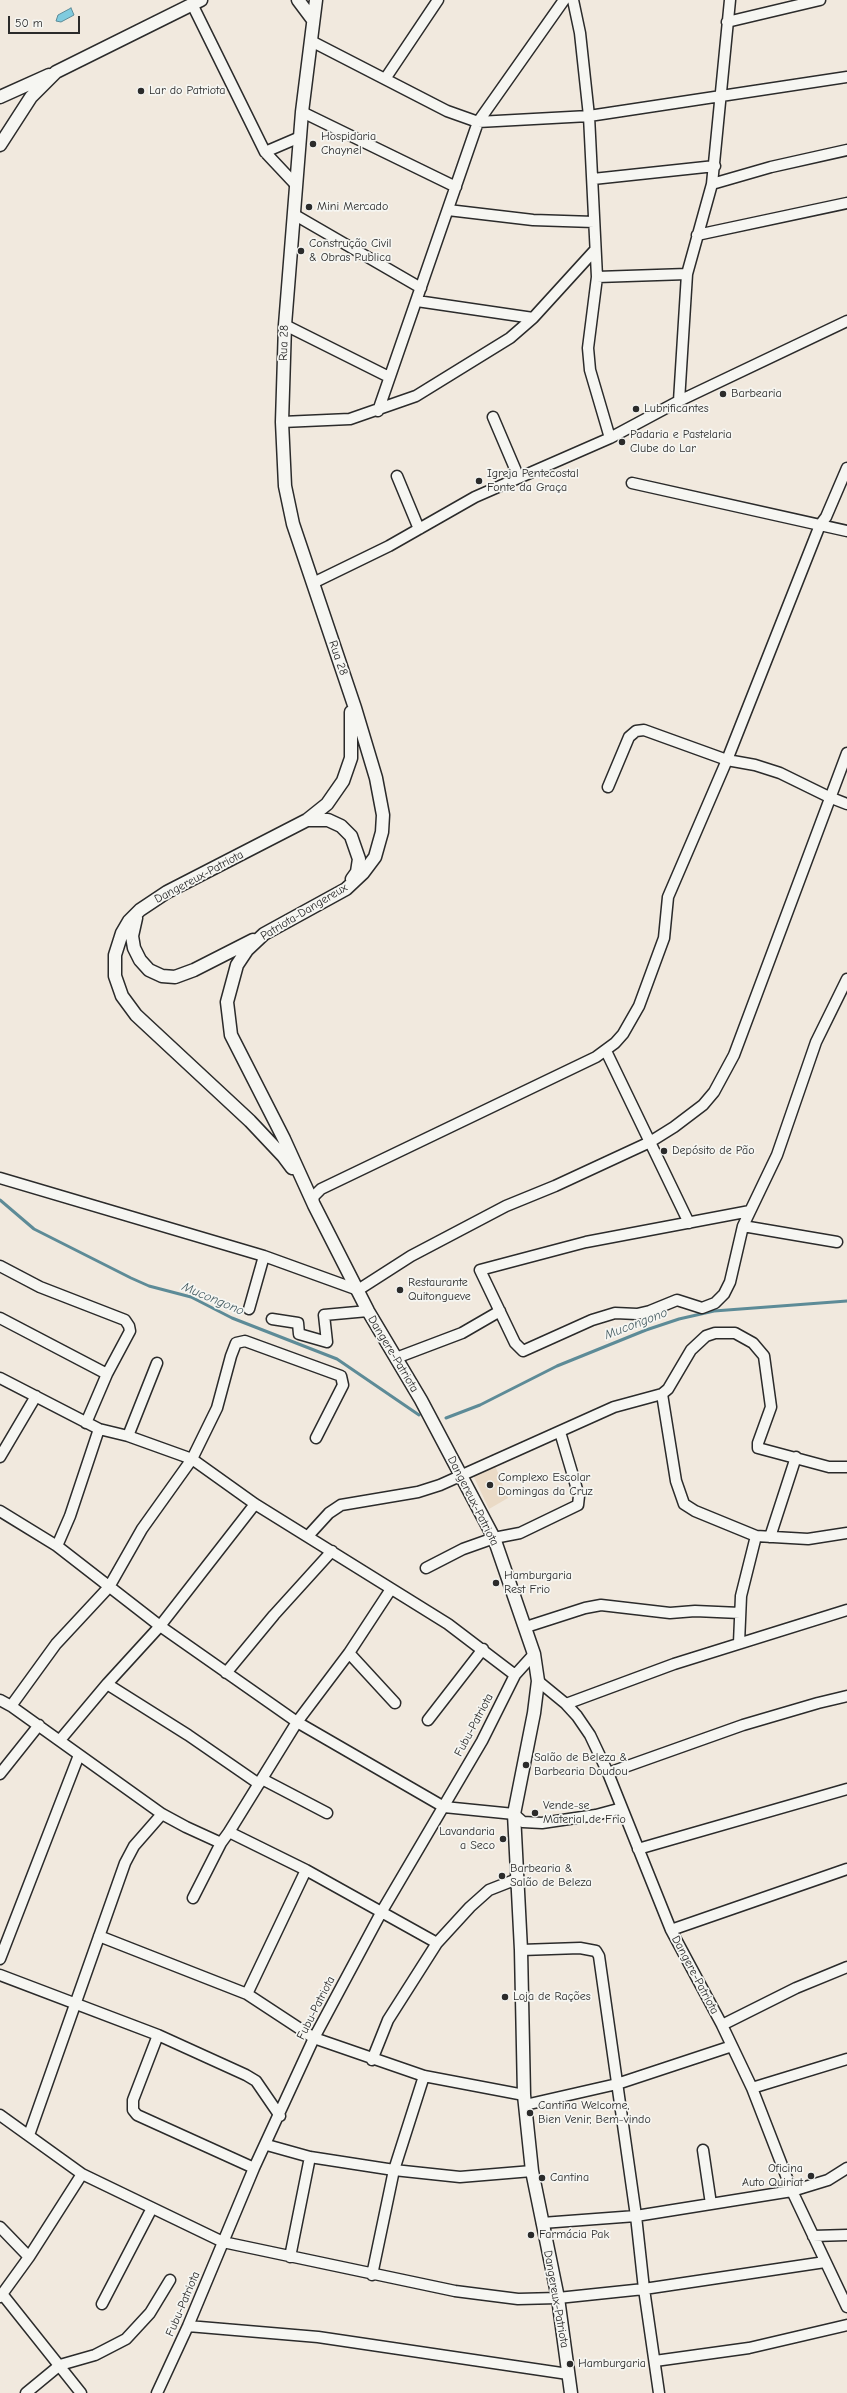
<!DOCTYPE html>
<html>
<head>
<meta charset="utf-8">
<style>
  body { margin:0 }
  #map { position:relative; width:847px; height:2393px; overflow:hidden; background:#f1e9de; font-family:"Comic Neue",sans-serif }
  canvas { display:block }
  .scale { position:absolute; left:8px; top:16px; width:72px; height:18px; box-sizing:border-box; border:2px solid #2b2b2b; border-top:0; padding-left:5px; font-size:12px; line-height:14px; white-space:nowrap; color:#2b2b2b; -webkit-text-stroke:3px #f6f6f2; paint-order:stroke }
</style>
</head>
<body>
<div id="map">
<canvas width="847" height="2393"></canvas>
<div class="scale">50 m</div>
</div>
<script>
const ctx = document.querySelector('canvas').getContext('2d');
ctx.lineJoin = 'round';
function fillPath(path, color) { ctx.fillStyle = color; ctx.fill(path, 'evenodd'); }
const poly = rows => new Path2D(rows.map(r => 'M' + r).join(''));
function stroke(path, color, width, dash) { ctx.strokeStyle = color; ctx.lineWidth = width; ctx.lineCap = dash ? 'butt' : 'round'; ctx.setLineDash(dash || []); ctx.stroke(path); }
function drawText(font, color, halo, rows, align = 'center') {
  ctx.font = font + ' "Comic Neue",sans-serif'; ctx.lineWidth = 3.5; ctx.setLineDash([]); ctx.textBaseline = 'middle'; ctx.strokeStyle = halo; ctx.fillStyle = color; for (const [text, x, y, turn = 0] of rows) {
    ctx.save(); ctx.translate(x, y); ctx.rotate((+turn || 0) * Math.PI / 180); ctx.textAlign = isNaN(turn) ? turn : align; if (halo) ctx.strokeText(text, 0, 0); ctx.fillText(text, 0, 0); ctx.restore();
  }
}
fillPath(poly([
  [494,1463,508,1498,489,1509,471,1471]
]), '#eadac6');
const water = poly([
  [71,8,74,15,61,22,56,21,58,15,71,8]
]);
fillPath(water, '#7fcbdf');
stroke(water, '#5d8b97', 1);
stroke(poly([
  [0,1200,34,1229,131,1278,149,1286,191,1297,232,1318,337,1359,419,1415],
  [446,1418,480,1405,557,1366,646,1330,679,1319,714,1311,847,1301]
]), '#5d8b97', 3);
const minor = poly([
  [573,0,580,33,589,116,597,277,588,348,590,370,610,438],
  [192,4,265,152,296,185],
  [727,22,820,0],
  [311,41,447,111,478,122,589,116,847,77],
  [385,79,438,0],
  [302,112,456,187],
  [265,152,300,137],
  [593,179,715,166],
  [712,184,771,167,847,150],
  [448,210,533,220,594,222],
  [295,215,421,288],
  [697,235,847,203],
  [597,277,687,274],
  [417,301,533,318],
  [285,325,389,377],
  [679,401,687,274,712,184,730,0],
  [378,411,478,122,564,0],
  [493,417,519,478],
  [282,422,350,419,416,396,510,338,533,318,595,250],
  [397,476,419,529],
  [632,483,847,531],
  [313,583,389,546,475,497,610,438,679,401,847,321],
  [608,787,629,737,636,731,644,730,727,760,755,765,780,773,829,797,847,804],
  [606,1051,689,1223],
  [0,1178,264,1256,358,1290,411,1256,506,1206,555,1186,650,1142,674,1127,703,1105,714,1092,734,1055,847,753],
  [313,1201,314,1196,321,1189,596,1057,615,1043,623,1034,639,1006,664,938,668,897,727,760,820,525,826,517,847,468],
  [750,1211,586,1242,480,1270,515,1343,523,1351,592,1320,615,1313,637,1314,650,1311,677,1300,702,1308,715,1303,724,1294,730,1282,743,1226,777,1155,816,1042,847,979],
  [743,1226,837,1242],
  [0,1266,40,1287,125,1320,129,1326,130,1331,107,1374,86,1423],
  [249,1309,264,1256],
  [0,1318,107,1374],
  [272,1319,298,1323,299,1334,327,1342,324,1315,368,1311],
  [396,1358,462,1333,500,1311],
  [0,1378,99,1429,128,1436,192,1459,255,1504,448,1624,515,1675],
  [662,1394,676,1481,684,1504,695,1511,756,1536],
  [128,1436,157,1363],
  [316,1438,343,1385,341,1376,245,1341,236,1343,231,1356,217,1408,192,1459,142,1529,109,1587,56,1644,11,1706,162,1814,186,1827,221,1843,229,1832,306,1870,437,1943],
  [0,1457,36,1396],
  [0,1511,57,1546,160,1626,297,1722,444,1807,514,1814,523,1822,542,1823,596,1815,622,1808],
  [308,1536,329,1513,341,1505,418,1492,440,1485,614,1407,662,1394,668,1389,691,1350,706,1336,715,1333,735,1333,753,1343,764,1356,771,1407,758,1443,758,1448,829,1467,847,1467],
  [770,1537,796,1457],
  [57,1546,70,1516,99,1429],
  [426,1568,463,1549,494,1538,520,1533,578,1505,579,1496,560,1432],
  [526,1627,585,1608,601,1605,670,1613,695,1611,740,1613],
  [739,1643,741,1596,756,1536,808,1539,847,1533],
  [349,1653,395,1703],
  [226,1673,274,1615,332,1551],
  [538,1681,566,1704,577,1716,590,1735,608,1773,671,1930,722,2025,752,2088,792,2191,847,2307],
  [107,1684,188,1735,259,1784],
  [0,1700,11,1706],
  [566,1704,674,1664,847,1610],
  [428,1720,483,1649],
  [60,1740,107,1684,160,1626,255,1504],
  [608,1773,743,1725,818,1703,847,1696],
  [0,1774,39,1725],
  [262,1779,327,1813],
  [229,1832,297,1722,349,1653,391,1589],
  [638,1849,847,1789],
  [193,1898,221,1843],
  [671,1930,847,1869],
  [99,1936,247,1994,314,2038,424,2076,524,2095],
  [521,1950,580,1948,596,1951,599,1956,636,2216,644,2289,659,2393],
  [0,1959,79,1755],
  [0,1975,158,2035,246,2075,256,2081,280,2116],
  [247,1994,306,1870],
  [722,2025,796,1988,847,1967],
  [158,2035,133,2100,133,2110,137,2115,254,2168],
  [372,2060,388,2020,437,1943,470,1907,489,1890,517,1879],
  [752,2088,847,2059],
  [525,2105,617,2084,732,2046],
  [0,2115,82,2174,223,2242,455,2291,518,2299,558,2298,644,2289,825,2262],
  [29,2135,125,1863,134,1846,162,1814],
  [267,2145,310,2157,394,2170,460,2177,532,2171],
  [703,2150,711,2204],
  [542,2223,636,2216,792,2191,828,2180,847,2168],
  [0,2227,29,2257],
  [813,2236,847,2235],
  [290,2257,310,2157],
  [372,2275,394,2170,424,2076],
  [3,2295,81,2393],
  [0,2297,29,2257,82,2174],
  [102,2304,152,2208],
  [188,2326,318,2337,568,2374],
  [655,2361,749,2348,847,2325],
  [26,2393,60,2365,95,2355,126,2339,150,2313,170,2280],
  [157,2393,188,2326,254,2168,314,2038,382,1911,482,1741,515,1675,534,1654]
]);
const tertiary = poly([
  [298,0,313,20],
  [316,0,302,112,285,325,282,422,285,486,293,524,355,708,376,778,383,815,382,832,375,857,363,873,346,889,264,934,247,950,237,965,227,1002,231,1035,284,1139,314,1205,368,1311,421,1400,494,1538,534,1654,538,1681,534,1713,514,1814,521,1950,524,2095,532,2171,558,2298,571,2393],
  [0,97,49,75],
  [0,145,31,97,56,72,201,0],
  [308,820,328,820,341,826,351,836,359,859,357,872,352,879],
  [136,918,132,936,134,948,140,960,149,970,162,976,175,977,194,970,253,940],
  [292,1168,283,1156,250,1121,136,1015,122,996,115,976,115,955,122,933,129,921,140,910,167,892,307,820,327,804,343,781,351,758,351,712]
]);
stroke(minor, '#2b2b2b', 13);
stroke(tertiary, '#2b2b2b', 15);
stroke(minor, '#f6f6f2', 10);
stroke(tertiary, '#f6f6f2', 12);
for (const [x, y, r, color] of [
  [141,91,4,"#2b2b2b"],
  [313,144,4,"#2b2b2b"],
  [309,207,4,"#2b2b2b"],
  [301,251,4,"#2b2b2b"],
  [723,394,4,"#2b2b2b"],
  [636,409,4,"#2b2b2b"],
  [622,442,4,"#2b2b2b"],
  [479,481,4,"#2b2b2b"],
  [664,1151,4,"#2b2b2b"],
  [400,1290,4,"#2b2b2b"],
  [490,1485,4,"#2b2b2b"],
  [496,1583,4,"#2b2b2b"],
  [526,1765,4,"#2b2b2b"],
  [535,1813,4,"#2b2b2b"],
  [503,1839,4,"#2b2b2b"],
  [502,1876,4,"#2b2b2b"],
  [505,1997,4,"#2b2b2b"],
  [530,2113,4,"#2b2b2b"],
  [811,2176,4,"#2b2b2b"],
  [542,2178,4,"#2b2b2b"],
  [531,2235,4,"#2b2b2b"],
  [570,2364,4,"#2b2b2b"]
]) { const dot = new Path2D(); dot.arc(x, y, r, 0, 2 * Math.PI); ctx.fillStyle = color; ctx.fill(dot); stroke(dot, '#f6f6f2', 1.5); }
drawText('12px', '#2b2b2b', '#f6f6f2', [
  ["Lar do Patriota",149,91],
  ["Hospidaria",321,137],
  ["Chaynel",321,151],
  ["Mini Mercado",317,207],
  ["Construção Civil",309,244],
  ["& Obras Publica",309,258],
  ["Barbearia",731,394],
  ["Lubrificantes",644,409],
  ["Padaria e Pastelaria",630,435],
  ["Clube do Lar",630,449],
  ["Igreja Pentecostal",487,474],
  ["Fonte da Graça",487,488],
  ["Depósito de Pão",672,1151],
  ["Restaurante",408,1283],
  ["Quitongueve",408,1297],
  ["Complexo Escolar",498,1478],
  ["Domingas da Cruz",498,1492],
  ["Hamburgaria",504,1576],
  ["Rest Frio",504,1590],
  ["Salão de Beleza &",534,1758],
  ["Barbearia Doudou",534,1772],
  ["Vende-se",543,1806],
  ["Material de Frio",543,1820],
  ["Lavandaria",495,1832,"right"],
  ["a Seco",495,1846,"right"],
  ["Barbearia &",510,1869],
  ["Salão de Beleza",510,1883],
  ["Loja de Rações",513,1997],
  ["Cantina Welcome,",538,2106],
  ["Bien Venir, Bem-vindo",538,2120],
  ["Oficina",803,2169,"right"],
  ["Auto Quiriat",803,2183,"right"],
  ["Cantina",550,2178],
  ["Farmácia Pak",539,2235],
  ["Hamburgaria",578,2364]
], 'left');
drawText('12px', '#2b2b2b', '#f6f6f2', [
  ["Rua 28",284,343,-88],
  ["Rua 28",338,658,71],
  ["Dangereux-Patriota",199,877,-28],
  ["Patriota-Dangereux",304,912,-31],
  ["Dangere-Patriota",393,1354,59],
  ["Dangereux-Patriota",473,1501,63],
  ["Fubu-Patriota",474,1725,-62],
  ["Dangere-Patriota",695,1975,62],
  ["Fubu-Patriota",316,2008,-63],
  ["Dangereux-Patriota",556,2299,80],
  ["Fubu-Patriota",183,2304,-67]
]);
drawText('italic 13px', '#445b61', '#f6f6f2', [
  ["Mucongono",213,1299,23],
  ["Mucongono",636,1324,-21]
]);
</script>
</body>
</html>
